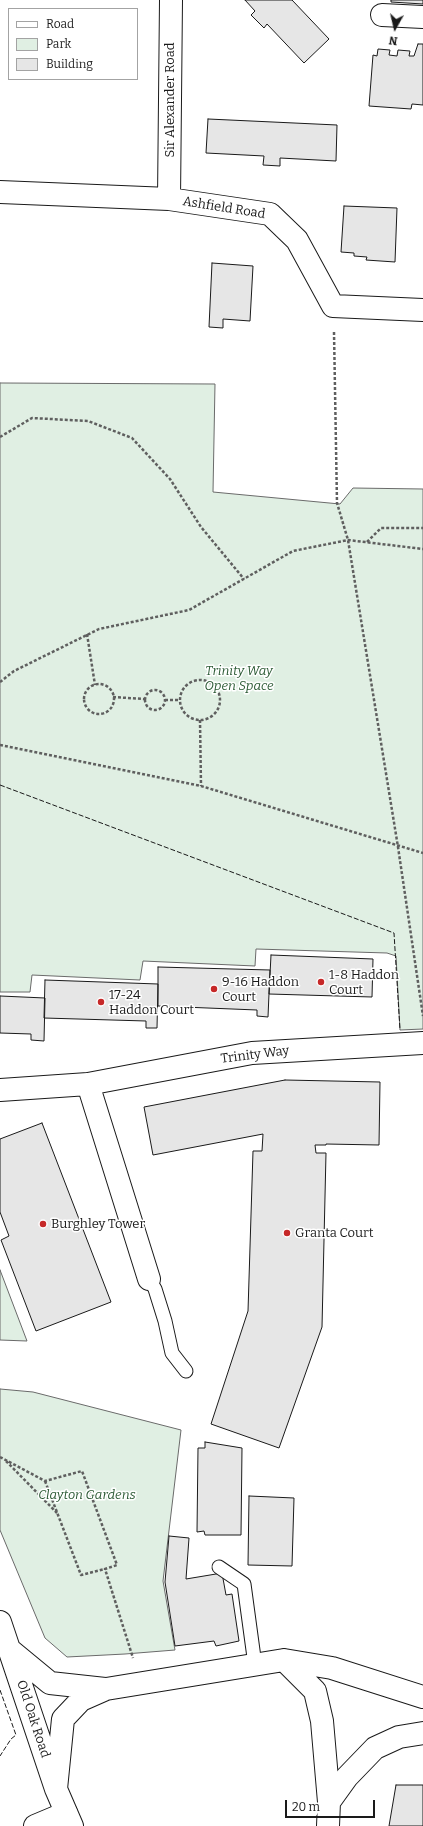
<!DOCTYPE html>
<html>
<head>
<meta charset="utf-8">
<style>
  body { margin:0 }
  #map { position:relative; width:423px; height:1826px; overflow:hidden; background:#fff; font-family:Bitter,serif }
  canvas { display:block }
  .legend { position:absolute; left:8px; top:8px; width:130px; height:72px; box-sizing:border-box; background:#fff; border:1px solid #a3a3a3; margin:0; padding:5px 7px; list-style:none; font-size:12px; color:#1a1a1a }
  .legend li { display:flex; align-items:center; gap:8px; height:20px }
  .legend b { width:20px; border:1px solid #a3a3a3 }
  .north { position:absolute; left:375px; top:8px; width:40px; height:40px; -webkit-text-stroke:3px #fff; paint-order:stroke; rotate:188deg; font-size:11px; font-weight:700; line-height:16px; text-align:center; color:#1a1a1a }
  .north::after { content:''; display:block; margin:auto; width:14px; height:18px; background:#1a1a1a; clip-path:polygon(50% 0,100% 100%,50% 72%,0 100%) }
  .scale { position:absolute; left:285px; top:1800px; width:90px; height:18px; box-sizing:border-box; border:2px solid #1a1a1a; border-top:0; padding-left:5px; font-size:12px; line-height:14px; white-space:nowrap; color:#1a1a1a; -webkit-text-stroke:3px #fff; paint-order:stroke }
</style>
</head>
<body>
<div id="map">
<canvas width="423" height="1826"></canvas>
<ul class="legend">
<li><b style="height:5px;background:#fff"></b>Road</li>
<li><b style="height:11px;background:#e0efe3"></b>Park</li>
<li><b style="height:11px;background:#e6e6e6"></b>Building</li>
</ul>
<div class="north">N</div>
<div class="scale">20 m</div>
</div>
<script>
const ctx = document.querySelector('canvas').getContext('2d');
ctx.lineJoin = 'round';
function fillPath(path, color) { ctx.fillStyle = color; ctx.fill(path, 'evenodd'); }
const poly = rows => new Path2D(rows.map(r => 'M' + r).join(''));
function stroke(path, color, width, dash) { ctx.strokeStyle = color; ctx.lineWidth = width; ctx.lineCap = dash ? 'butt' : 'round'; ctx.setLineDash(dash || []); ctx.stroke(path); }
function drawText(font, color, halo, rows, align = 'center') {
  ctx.font = font + ' Bitter,serif'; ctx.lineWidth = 3; ctx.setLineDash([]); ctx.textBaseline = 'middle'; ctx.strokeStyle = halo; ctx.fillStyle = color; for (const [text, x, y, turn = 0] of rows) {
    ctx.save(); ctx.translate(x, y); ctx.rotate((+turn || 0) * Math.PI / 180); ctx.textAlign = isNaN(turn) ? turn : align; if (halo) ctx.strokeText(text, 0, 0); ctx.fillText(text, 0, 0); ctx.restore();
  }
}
const green = poly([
  [0,383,215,384,213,492,340,504,353,488,423,489,423,1029,400,1030,396,956,387,953,256,949,255,966,143,961,140,980,32,975,30,992,0,992,0,383],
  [0,1270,27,1341,0,1340,0,1270],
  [0,1389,33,1392,181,1430,163,1581,175,1650,125,1654,67,1657,45,1638,0,1530,0,1389]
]);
fillPath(green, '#e0efe3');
stroke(green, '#6a6a6a', 1);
const building = poly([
  [245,0,292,0,329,39,304,63,267,24,264,28,251,15,255,11,245,0],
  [391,0,423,0,423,4,391,2,391,0],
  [418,44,423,44,423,105,412,104,411,109,369,106,373,55,377,56,378,49,390,50,389,55,397,56,398,50,410,51,409,56,414,56,418,44],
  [208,119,337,125,336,161,280,158,280,166,263,165,264,156,206,153,208,119],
  [344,206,397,208,395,262,366,260,367,257,354,256,354,253,341,252,344,206],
  [212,263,253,266,250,321,223,319,223,328,209,327,212,263],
  [271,955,373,959,372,997,269,994,271,955],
  [158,967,270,970,268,1017,257,1016,257,1010,158,1006,158,967],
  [45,980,158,984,157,1028,146,1028,146,1021,44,1018,45,980],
  [0,996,45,998,44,1041,31,1040,31,1034,0,1033,0,996],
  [285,1080,380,1082,379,1145,326,1144,326,1145,315,1145,316,1153,326,1153,322,1327,279,1448,211,1424,248,1311,253,1151,262,1151,263,1134,153,1155,144,1107,285,1080],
  [42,1123,111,1302,36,1331,1,1240,9,1236,0,1212,0,1139,42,1123],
  [205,1442,242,1448,241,1535,205,1535,204,1531,197,1532,198,1448,205,1448,205,1442],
  [249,1496,294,1498,292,1566,248,1565,249,1496],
  [169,1536,189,1538,186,1579,222,1573,226,1595,232,1594,239,1641,216,1646,214,1641,175,1646,165,1582,169,1536],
  [396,1785,423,1785,423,1826,389,1826,396,1785]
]);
fillPath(building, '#e6e6e6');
stroke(building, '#1a1a1a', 1);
const service = poly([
  [149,1279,155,1289,165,1321,172,1353,186,1371],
  [219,1567,244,1584,255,1665]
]);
const minor = poly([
  [382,15,423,17],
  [0,192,169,199,270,214,297,240,333,306,423,310],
  [169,199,171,0],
  [88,1084,149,1279],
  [0,1090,88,1084,252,1053,423,1043],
  [35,1826,66,1813]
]);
const tertiary = poly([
  [0,1622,56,1789,72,1826],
  [10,1650,50,1683,105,1689],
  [284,1660,315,1691,322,1721,329,1802,328,1826],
  [56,1789,63,1719,81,1700,106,1689,284,1660,332,1668,423,1697],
  [329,1802,347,1777,375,1748,399,1737,423,1733]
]);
stroke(service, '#1a1a1a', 15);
stroke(minor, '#1a1a1a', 24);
stroke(tertiary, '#1a1a1a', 24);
stroke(poly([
  [334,332,337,503,348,540,398,847,423,1016],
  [0,437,32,418,88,421,132,438,170,479,201,527,244,579],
  [367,542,381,528,423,528],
  [87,634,95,685],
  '180 700a20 20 0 1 1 40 0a20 20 0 1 1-40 0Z',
  [0,682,14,671,99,629,189,610,293,551,348,540,423,549],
  '84 699a15 15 0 1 1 30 0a15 15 0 1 1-30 0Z',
  '145 700a10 10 0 1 1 20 0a10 10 0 1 1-20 0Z',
  [113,697,144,699],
  [165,700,179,700],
  [200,720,201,786],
  [0,745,201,786,423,853],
  [0,1457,45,1481,82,1471,117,1565,105,1569,133,1658],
  [6,1461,57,1513],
  [45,1481,81,1575,105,1569]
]), '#5f5f5f', 2.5, [3, 2]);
stroke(service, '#fff', 13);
stroke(minor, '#fff', 22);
stroke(tertiary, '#fff', 22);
stroke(poly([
  [0,785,394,933,400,1030],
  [0,1690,16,1735,11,1739,0,1756]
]), '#1a1a1a', 1, [5, 2]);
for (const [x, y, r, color] of [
  [321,982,4,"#c62828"],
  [214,989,4,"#c62828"],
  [101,1002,4,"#c62828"],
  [43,1224,4,"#c62828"],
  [287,1233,4,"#c62828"]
]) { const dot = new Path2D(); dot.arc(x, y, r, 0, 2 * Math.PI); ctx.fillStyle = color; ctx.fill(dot); stroke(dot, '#fff', 1.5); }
drawText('13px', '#1a1a1a', '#fff', [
  ["Sir Alexander Road",170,100,-90],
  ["Ashfield Road",224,208,9],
  ["Trinity Way",255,1055,-7],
  ["Old Oak Road",33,1719,72]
]);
drawText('italic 13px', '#2b5a34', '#fff', [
  ["Trinity Way",239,671],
  ["Open Space",239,686],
  ["Clayton Gardens",87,1495]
]);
drawText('13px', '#1a1a1a', '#fff', [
  ["1-8 Haddon",329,975],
  ["Court",329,990],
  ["9-16 Haddon",222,982],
  ["Court",222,997],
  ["17-24",109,995],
  ["Haddon Court",109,1010],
  ["Burghley Tower",51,1224],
  ["Granta Court",295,1233]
], 'left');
</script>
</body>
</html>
